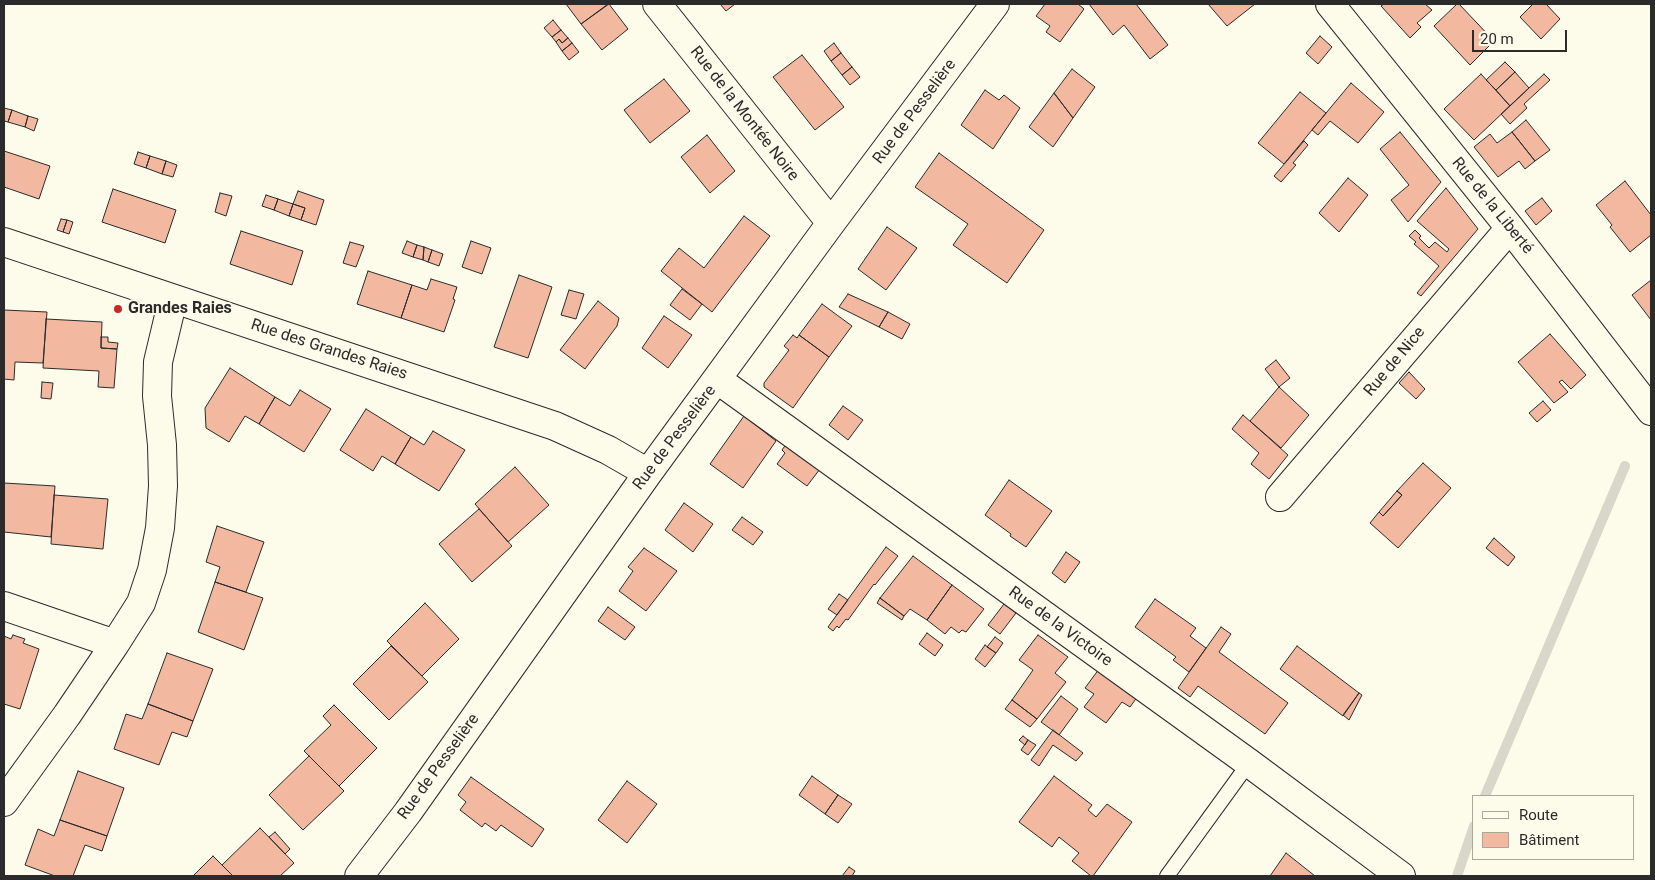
<!DOCTYPE html>
<html>
<head>
<meta charset="utf-8">
<style>
  body { margin:0 }
  #map { position:relative; width:1655px; height:880px; overflow:hidden; background:#fdfbea; font-family:Roboto,sans-serif }
  canvas { display:block }
  .frame { position:absolute; inset:0; border:5px solid #2b2b2b; pointer-events:none }
  .legend { position:absolute; left:1472px; top:795px; width:162px; height:65px; box-sizing:border-box; background:#fdfbea; border:1px solid #a9a89e; margin:0; padding:6px 9px; list-style:none; font-size:15px; color:#2b2b2b }
  .legend li { display:flex; align-items:center; gap:10px; height:25px }
  .legend b { width:25px; border:1px solid #a9a89e }
  .scale { position:absolute; left:1472px; top:30px; width:95px; height:22px; box-sizing:border-box; border:2px solid #2b2b2b; border-top:0; padding-left:6px; font-size:15px; line-height:18px; white-space:nowrap; color:#2b2b2b; -webkit-text-stroke:4px #fdfbea; paint-order:stroke }
</style>
</head>
<body>
<div id="map">
<canvas width="1655" height="880"></canvas>
<div class="frame"></div>
<ul class="legend">
<li><b style="height:6px;background:#fdfbea"></b>Route</li>
<li><b style="height:14px;background:#f2b8a0"></b>Bâtiment</li>
</ul>
<div class="scale">20 m</div>
</div>
<script>
const ctx = document.querySelector('canvas').getContext('2d');
ctx.lineJoin = 'round';
const poly = rows => new Path2D(rows.map(r => 'M' + r).join(''));
function stroke(path, color, width, dash) { ctx.strokeStyle = color; ctx.lineWidth = width; ctx.lineCap = dash ? 'butt' : 'round'; ctx.setLineDash(dash || []); ctx.stroke(path); }
function fillPath(path, color) { ctx.fillStyle = color; ctx.fill(path, 'evenodd'); }
function drawText(font, color, halo, rows, align = 'center') {
  ctx.font = font + ' Roboto,sans-serif'; ctx.lineWidth = 4; ctx.setLineDash([]); ctx.textBaseline = 'middle'; ctx.strokeStyle = halo; ctx.fillStyle = color; for (const [text, x, y, turn = 0] of rows) {
    ctx.save(); ctx.translate(x, y); ctx.rotate((+turn || 0) * Math.PI / 180); ctx.textAlign = isNaN(turn) ? turn : align; if (halo) ctx.strokeText(text, 0, 0); ctx.fillText(text, 0, 0); ctx.restore();
  }
}
stroke(poly([
  [1485,796,1625,466],
  [1457,876,1474,826]
]), '#d8d7c9', 10);
const building = poly([
  [566,4,608,4,581,24,566,4],
  [609,4,628,29,602,50,581,24,609,4],
  [720,4,735,4,726,11,720,4],
  [1045,4,1078,4,1084,9,1060,42,1046,32,1050,26,1036,16,1045,4],
  [1089,4,1136,4,1168,45,1150,59,1124,25,1113,35,1089,4],
  [1208,4,1255,4,1227,26,1208,4],
  [1384,4,1425,4,1432,10,1417,23,1421,27,1410,38,1381,6,1384,4],
  [1457,4,1459,4,1494,41,1470,65,1434,26,1457,4],
  [1533,4,1546,4,1560,19,1541,39,1520,17,1533,4],
  [553,20,561,30,552,37,544,28,553,20],
  [561,30,568,38,562,43,559,39,556,42,552,37,561,30],
  [1320,36,1332,47,1318,64,1306,53,1320,36],
  [568,38,572,43,562,51,556,42,559,39,562,43,568,38],
  [572,43,579,52,569,60,562,51,572,43],
  [834,43,841,53,831,61,824,51,834,43],
  [841,53,852,67,842,75,831,61,841,53],
  [802,55,844,107,815,130,773,77,802,55],
  [1505,62,1515,72,1496,90,1486,80,1505,62],
  [852,67,860,77,850,85,842,75,852,67],
  [1072,69,1095,87,1073,118,1054,93,1072,69],
  [1515,72,1529,88,1510,106,1496,90,1515,72],
  [1481,74,1510,106,1474,140,1444,109,1481,74],
  [1544,74,1550,80,1524,104,1527,108,1510,124,1501,114,1544,74],
  [664,79,690,111,650,143,624,110,664,79],
  [1351,83,1384,112,1358,143,1330,121,1318,135,1312,130,1351,83],
  [985,90,999,100,1004,95,1020,108,993,149,961,125,985,90],
  [1300,92,1326,113,1284,164,1258,143,1300,92],
  [1054,93,1073,118,1053,147,1029,127,1054,93],
  [4,108,12,110,8,122,4,121,4,108],
  [12,110,28,116,25,127,8,122,12,110],
  [28,116,38,119,34,131,25,127,28,116],
  [1526,120,1550,150,1535,161,1512,132,1526,120],
  [1400,132,1441,182,1408,222,1391,200,1409,185,1380,149,1400,132],
  [1512,132,1535,161,1525,169,1519,161,1498,177,1474,147,1490,134,1497,143,1512,132],
  [707,135,735,171,710,193,681,157,707,135],
  [1304,141,1308,145,1293,163,1296,165,1281,182,1274,176,1304,141],
  [4,151,50,166,39,199,4,187,4,151],
  [138,152,150,156,146,168,134,164,138,152],
  [939,153,1044,230,1007,283,953,245,968,224,915,187,939,153],
  [150,156,166,161,162,174,146,168,150,156],
  [166,161,177,165,173,177,162,174,166,161],
  [1348,178,1368,195,1339,232,1319,213,1348,178],
  [1625,181,1651,215,1651,235,1630,252,1610,227,1612,225,1596,205,1625,181],
  [1446,188,1478,229,1421,296,1417,293,1439,266,1414,244,1416,242,1409,236,1415,230,1421,236,1419,238,1429,248,1435,242,1447,252,1449,249,1417,221,1446,188],
  [113,189,176,210,165,243,102,222,113,189],
  [298,191,324,200,316,225,301,220,305,208,293,204,298,191],
  [220,193,232,196,226,216,215,212,220,193],
  [266,195,278,199,274,210,262,206,266,195],
  [1542,198,1552,211,1536,225,1525,211,1542,198],
  [278,199,293,204,289,216,274,210,278,199],
  [293,204,305,208,301,220,289,216,293,204],
  [744,216,770,236,712,312,661,271,679,248,704,268,744,216],
  [61,219,67,220,63,232,57,230,61,219],
  [67,220,73,222,69,234,63,232,67,220],
  [887,227,917,248,886,290,858,269,887,227],
  [241,231,303,251,292,285,230,264,241,231],
  [407,241,417,245,413,257,402,253,407,241],
  [471,241,491,248,482,274,462,267,471,241],
  [350,242,364,246,356,267,343,263,350,242],
  [417,245,424,247,423,260,413,257,417,245],
  [424,247,432,250,428,262,423,260,424,247],
  [432,250,443,254,439,266,428,262,432,250],
  [368,271,412,285,401,318,357,304,368,271],
  [519,275,552,287,528,358,494,347,519,275],
  [431,279,457,287,453,299,455,300,444,332,401,318,412,285,427,290,431,279],
  [1651,280,1651,320,1632,295,1651,280],
  [682,289,702,304,690,320,670,305,682,289],
  [569,290,584,294,576,319,561,315,569,290],
  [848,294,888,312,879,327,839,307,848,294],
  [598,301,619,318,617,326,585,369,560,350,598,301],
  [822,304,852,326,829,357,799,335,822,304],
  [4,310,47,312,43,363,15,362,14,380,4,379,4,310],
  [888,312,910,324,902,339,879,327,888,312],
  [664,316,692,335,668,368,642,348,664,316],
  [46,319,102,322,101,348,117,349,114,388,98,387,99,371,43,368,46,319],
  [1550,334,1586,375,1571,389,1562,380,1559,382,1568,392,1554,403,1518,362,1550,334],
  [793,335,797,338,799,335,829,357,793,408,764,387,764,383,789,350,784,346,793,335],
  [101,337,108,337,108,342,118,343,117,349,101,348,101,337],
  [1276,360,1290,378,1279,387,1265,369,1276,360],
  [230,368,275,397,259,424,245,416,229,442,206,428,205,408,230,368],
  [1409,372,1425,389,1416,399,1399,383,1409,372],
  [42,382,53,383,51,399,41,398,42,382],
  [1279,387,1309,415,1281,448,1250,421,1279,387],
  [300,390,331,409,304,452,259,424,275,397,290,406,300,390],
  [1543,401,1551,410,1537,422,1529,413,1543,401],
  [843,406,863,420,848,440,829,425,843,406],
  [366,409,411,437,395,464,382,456,373,471,340,450,366,409],
  [1243,415,1288,455,1269,479,1251,464,1259,453,1232,429,1243,415],
  [744,416,776,441,743,488,710,464,744,416],
  [433,431,465,450,439,491,395,464,411,437,424,445,433,431],
  [789,440,823,465,807,486,777,464,785,453,782,450,789,440],
  [1423,463,1451,488,1398,548,1370,523,1379,512,1383,516,1402,495,1397,491,1423,463],
  [515,467,549,505,508,542,475,504,515,467],
  [1009,480,1052,511,1026,547,1010,536,1011,534,985,515,1009,480],
  [4,483,55,486,51,537,4,532,4,483],
  [1397,491,1402,495,1383,516,1379,512,1397,491],
  [54,495,108,499,103,549,51,544,54,495],
  [684,503,713,524,693,552,665,530,684,503],
  [479,509,512,546,472,582,439,544,479,509],
  [742,517,763,532,753,545,732,530,742,517],
  [217,526,264,542,246,592,215,582,220,567,206,562,217,526],
  [1494,538,1515,557,1508,566,1486,548,1494,538],
  [886,547,898,556,875,585,874,584,848,620,846,619,839,628,837,626,833,631,828,627,886,547],
  [644,548,677,571,646,611,619,591,633,571,628,567,644,548],
  [1066,552,1080,562,1065,583,1052,573,1066,552],
  [913,556,952,585,927,620,910,609,904,616,880,598,913,556],
  [215,582,263,598,244,650,198,632,215,582],
  [952,585,984,609,966,632,962,630,959,633,951,627,945,634,927,620,952,585],
  [839,594,848,600,837,615,828,609,839,594],
  [880,598,904,616,902,620,877,603,880,598],
  [1155,599,1196,628,1190,636,1206,648,1189,672,1173,660,1176,657,1135,627,1155,599],
  [425,603,459,639,422,676,387,641,425,603],
  [1004,604,1016,613,1000,634,988,625,1004,604],
  [608,607,635,627,625,640,598,621,608,607],
  [1221,627,1231,634,1219,652,1288,703,1265,734,1198,686,1190,697,1178,688,1221,627],
  [927,633,943,645,935,656,919,644,927,633],
  [13,635,25,639,23,643,39,649,20,709,4,704,4,636,11,639,13,635],
  [1038,635,1068,657,1055,673,1066,682,1037,719,1012,700,1033,670,1019,660,1038,635],
  [995,637,1003,643,996,653,987,647,995,637],
  [985,645,996,653,985,667,975,659,985,645],
  [391,646,428,682,389,720,353,684,391,646],
  [1297,646,1359,693,1343,716,1280,669,1297,646],
  [167,653,213,669,193,721,148,704,167,653],
  [1099,669,1138,696,1130,707,1122,702,1106,723,1084,707,1094,694,1085,688,1099,669],
  [1359,693,1362,695,1349,720,1343,715,1359,693],
  [1061,696,1078,709,1059,735,1041,722,1061,696],
  [1012,700,1037,719,1030,727,1005,709,1012,700],
  [148,704,193,721,187,737,172,732,159,765,114,749,126,714,142,719,148,704],
  [334,705,377,748,339,786,304,751,331,725,323,716,334,705],
  [1053,730,1083,753,1076,761,1053,745,1039,766,1031,760,1053,730],
  [1023,736,1028,740,1025,745,1019,740,1023,736],
  [1028,740,1036,745,1028,755,1021,750,1028,740],
  [309,756,344,791,303,830,269,795,309,756],
  [78,771,124,788,107,836,60,820,78,771],
  [812,776,838,795,825,814,799,795,812,776],
  [1054,776,1092,805,1088,810,1096,817,1107,804,1132,822,1093,876,1091,876,1072,861,1079,853,1059,837,1052,847,1019,822,1054,776],
  [471,777,544,829,532,847,501,825,496,831,485,823,482,827,460,810,466,802,458,795,471,777],
  [627,781,657,804,627,843,598,820,627,781],
  [838,795,852,804,838,823,825,814,838,795],
  [60,820,107,836,102,851,85,845,73,876,55,876,25,865,38,829,54,836,60,820],
  [260,828,294,863,280,876,233,876,222,865,260,828],
  [275,832,290,849,285,854,269,837,275,832],
  [1286,853,1315,876,1270,876,1286,853],
  [213,856,233,876,193,876,213,856],
  [849,867,855,871,852,876,842,876,849,867]
]);
fillPath(building, '#f2b8a0');
stroke(building, '#2b2b2b', 1);
const service = poly([
  [1167,876,1249,763]
]);
const minor = poly([
  [657,4,831,223],
  [1330,4,1510,228,1651,411],
  [4,242,555,426,608,450,648,473],
  [718,380,1249,763,1401,876],
  [1280,497,1510,228],
  [4,606,115,644],
  [4,802,67,715,115,644,141,603,152,570,160,528,163,486,162,445,157,396,158,362,173,299],
  [359,876,408,812,648,473,831,223,995,4]
]);
stroke(service, '#2b2b2b', 16);
stroke(minor, '#2b2b2b', 30);
stroke(service, '#fdfbea', 14);
stroke(minor, '#fdfbea', 28);
for (const [x, y, r, color] of [
  [118,309,5,"#c62828"]
]) { const dot = new Path2D(); dot.arc(x, y, r, 0, 2 * Math.PI); ctx.fillStyle = color; ctx.fill(dot); stroke(dot, '#fdfbea', 2); }
drawText('16px', '#2b2b2b', '#fdfbea', [
  ["Rue de Pesselière",915,112,-53],
  ["Rue de la Montée Noire",744,114,52],
  ["Rue de la Liberté",1492,206,51],
  ["Rue des Grandes Raies",329,350,18],
  ["Rue de Nice",1395,362,-50],
  ["Rue de Pesselière",675,438,-53],
  ["Rue de la Victoire",1060,627,36],
  ["Rue de Pesselière",439,767,-54]
]);
drawText('bold 16px', '#2b2b2b', '#fdfbea', [
  ["Grandes Raies",128,309]
], 'left');
</script>
</body>
</html>
